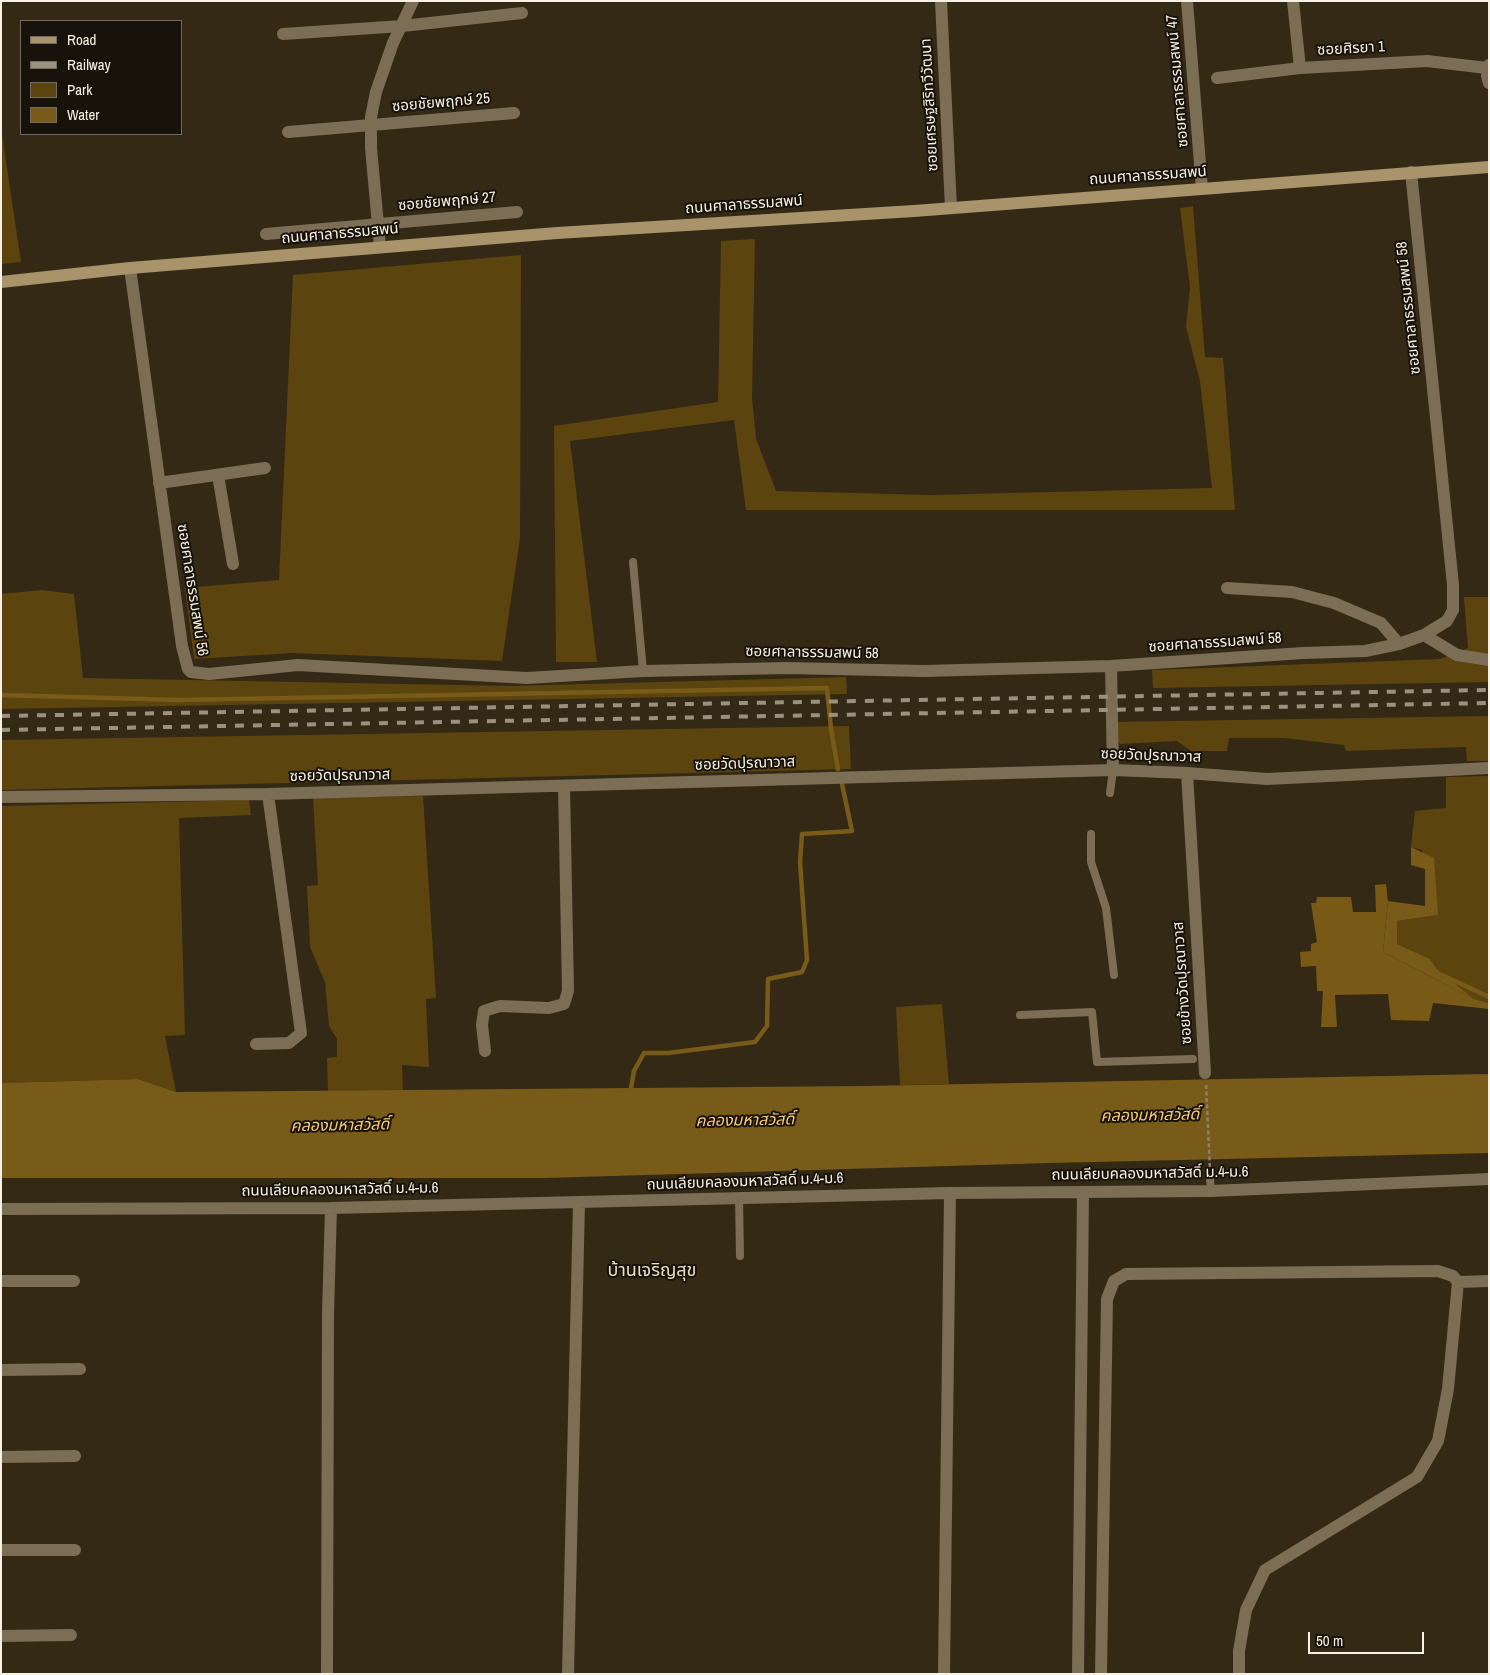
<!DOCTYPE html>
<html>
<head>
<meta charset="utf-8">
<style>
  body { margin:0 }
  #map { position:relative; width:1490px; height:1675px; overflow:hidden; background:#342915; font-family:"Archivo Narrow",sans-serif }
  canvas { display:block }
  .frame { position:absolute; inset:0; border:2px solid #f8f1e4; pointer-events:none }
  .legend { position:absolute; left:20px; top:20px; width:162px; height:115px; box-sizing:border-box; background:#17130a; border:1px solid #716c61; margin:0; padding:6px 9px; list-style:none; font-size:15px; color:#f8f1e4 }
  .legend li { display:flex; align-items:center; gap:10px; height:25px }
  .legend b { width:25px; border:1px solid #716c61 }
  .scale { position:absolute; left:1308px; top:1632px; width:116px; height:22px; box-sizing:border-box; border:2px solid #f8f1e4; border-top:0; padding-left:6px; font-size:15px; line-height:18px; white-space:nowrap; color:#f8f1e4; -webkit-text-stroke:4px #17130a; paint-order:stroke }
</style>
</head>
<body>
<div id="map">
<canvas width="1490" height="1675"></canvas>
<div class="frame"></div>
<ul class="legend">
<li><b style="height:6px;background:#a8936b"></b>Road</li>
<li><b style="height:6px;background:#9a9181"></b>Railway</li>
<li><b style="height:14px;background:#5c440f"></b>Park</li>
<li><b style="height:14px;background:#795b19"></b>Water</li>
</ul>
<div class="scale">50 m</div>
</div>
<script>
const ctx = document.querySelector('canvas').getContext('2d');
ctx.lineJoin = 'round';
function fillPath(path, color) { ctx.fillStyle = color; ctx.fill(path, 'evenodd'); }
const poly = rows => new Path2D(rows.map(r => 'M' + r).join(''));
function stroke(path, color, width, dash) { ctx.strokeStyle = color; ctx.lineWidth = width; ctx.lineCap = dash ? 'butt' : 'round'; ctx.setLineDash(dash || []); ctx.stroke(path); }
function drawText(font, color, halo, rows, align = 'center') {
  ctx.font = font + ' "Archivo Narrow","Noto Sans Thai",sans-serif'; ctx.lineWidth = 4; ctx.setLineDash([]); ctx.textBaseline = 'middle'; ctx.strokeStyle = halo; ctx.fillStyle = color; for (const [text, x, y, turn = 0] of rows) {
    ctx.save(); ctx.translate(x, y); ctx.rotate((+turn || 0) * Math.PI / 180); ctx.textAlign = isNaN(turn) ? turn : align; if (halo) ctx.strokeText(text, 0, 0); ctx.fillText(text, 0, 0); ctx.restore();
  }
}
fillPath(poly([
  [1,128,21,262,1,264],
  [1193,206,1205,357,1223,358,1235,510,746,510,734,420,570,441,597,662,556,662,554,426,718,402,721,241,755,239,752,398,756,439,776,491,931,495,1212,488,1200,381,1186,327,1190,287,1180,208],
  [521,255,520,538,502,661,292,653,194,659,185,588,279,580,293,275],
  [42,590,74,594,83,678,511,686,846,677,847,694,1,709,1,594],
  [1464,597,1489,597,1489,682,1153,688,1152,670,1440,659,1468,648],
  [1489,716,1489,761,1467,761,1466,747,1346,751,1344,745,1284,738,1229,738,1227,751,1191,751,1177,741,1120,744,1112,736,1112,722],
  [849,726,851,769,1,790,1,740],
  [1489,776,1489,1003,1474,999,1437,969,1430,959,1397,944,1397,921,1438,915,1422,850,1411,847,1415,811,1446,808,1446,777],
  [423,796,436,998,426,999,429,1067,402,1065,403,1090,328,1091,327,1058,337,1057,337,1039,329,1026,325,982,310,947,307,886,318,885,313,798],
  [249,800,251,815,179,818,185,1035,165,1036,176,1092,138,1079,1,1083,1,806],
  [942,1004,949,1084,900,1085,896,1007]
]), '#5c440f');
fillPath(poly([
  [1386,884,1388,901,1383,952,1474,999,1489,1003,1489,1009,1433,1003,1429,1021,1391,1020,1388,994,1335,995,1337,1027,1321,1027,1323,991,1317,991,1316,966,1301,967,1300,952,1311,951,1311,944,1317,942,1311,903,1316,903,1317,897,1351,897,1353,912,1376,912,1375,885]
]), '#785916');
fillPath(poly([
  [1411,847,1434,858,1438,915,1397,921,1397,944,1430,959,1437,969,1474,999,1383,952,1388,901,1425,906,1425,869,1411,865],
  [1489,1074,1489,1153,1049,1163,545,1178,1,1178,1,1083,138,1079,176,1092,863,1086]
]), '#795b19');
stroke(poly([
  [1,695,179,700,827,688,831,729,838,769],
  [1442,975,1489,997],
  [630,1094,634,1071,644,1053,668,1053,755,1042,767,1026,768,979,802,972,807,960,800,862,802,834,852,831,842,784]
]), '#795b19', 4.5);
stroke(poly([
  [1206,1085,1210,1170]
]), '#8a8070', 2.5, [4, 2.5]);
stroke(poly([
  [633,562,643,671],
  [1110,793,1113,770],
  [1091,834,1091,862,1106,908,1114,975],
  [1020,1015,1092,1012,1097,1062,1193,1059],
  [1210,1179,1211,1191],
  [739,1197,740,1256]
]), '#7b6e55', 8);
stroke(poly([
  [941,1,951,208],
  [1187,1,1202,189],
  [1293,1,1300,68],
  [283,34,402,26,522,13],
  [1489,65,1487,76,1489,83],
  [1217,78,1300,68,1427,61,1487,68],
  [288,132,514,113],
  [266,234,517,212],
  [380,247,371,148,371,117,376,92,393,43,413,1],
  [130,268,182,646,188,669,191,672,209,674,298,665,527,678,643,671,787,668,924,671,1111,666,1303,653,1365,651,1399,644,1424,635,1447,621,1453,610,1453,585,1411,172],
  [218,475,233,564],
  [159,483,265,468],
  [1227,588,1292,592,1334,603,1381,623,1399,644],
  [1424,635,1457,655,1489,660],
  [1111,666,1113,770],
  [1187,773,1205,1073],
  [1,797,268,794,1113,770,1187,773,1267,779,1489,768],
  [256,1044,289,1043,301,1033,268,794],
  [485,1051,482,1025,484,1011,500,1006,549,1008,564,1004,568,991,564,786],
  [1,1209,331,1208,950,1193,1211,1191,1489,1179],
  [1,1281,74,1281],
  [1458,1282,1489,1281],
  [1,1370,80,1369],
  [1,1457,75,1456],
  [1,1550,75,1550],
  [1,1636,71,1635],
  [327,1674,328,1314,331,1208],
  [568,1674,579,1203],
  [944,1674,950,1193],
  [1078,1674,1083,1192],
  [1101,1674,1107,1299,1114,1281,1126,1274,1438,1271,1453,1276,1458,1282,1448,1389,1438,1441,1417,1477,1265,1570,1246,1610,1239,1651,1239,1674]
]), '#7b6e55', 12);
stroke(poly([
  [1,282,130,268,557,233,914,211,1489,167]
]), '#a8936b', 12);
stroke(poly([
  [1,716,1489,690],
  [1,730,1489,703]
]), '#9a9181', 4, [9, 9]);
drawText('15px', '#f8f1e4', '#17130a', [
  ["ซอยศิรยา 1",1351,49,-3],
  ["ซอยศาลาธรรมสพน์ 47",1178,81,-95],
  ["ซอยชัยพฤกษ์ 25",441,103,-5],
  ["ซอยเศรษฐสิริทวีวัฒนา",930,105,-93],
  ["ถนนศาลาธรรมสพน์",1148,176,-4],
  ["ซอยชัยพฤกษ์ 27",447,202,-5],
  ["ถนนศาลาธรรมสพน์",744,205,-4],
  ["ถนนศาลาธรรมสพน์",340,234,-5],
  ["ซอยศาลาธรรมสพน์ 58",1409,308,-96],
  ["ซอยศาลาธรรมสพน์ 56",192,590,81],
  ["ซอยศาลาธรรมสพน์ 58",1215,643,-4],
  ["ซอยศาลาธรรมสพน์ 58",812,653,1],
  ["ซอยวัดปุรณาวาส",1151,756,2],
  ["ซอยวัดปุรณาวาส",745,764,-2],
  ["ซอยวัดปุรณาวาส",340,776,-1],
  ["ซอยข้างวัดปุรณาวาส",1183,983,-94],
  ["ถนนเลียบคลองมหาสวัสดิ์ ม.4-ม.6",1150,1174,-1],
  ["ถนนเลียบคลองมหาสวัสดิ์ ม.4-ม.6",745,1182,-2],
  ["ถนนเลียบคลองมหาสวัสดิ์ ม.4-ม.6",340,1190,-1]
]);
drawText('italic 16px', '#facc73', '#17130a', [
  ["คลองมหาสวัสดิ์",1150,1116,-1],
  ["คลองมหาสวัสดิ์",745,1121,-1],
  ["คลองมหาสวัสดิ์",340,1126,-1]
]);
drawText('18px', '#ecdec5', '#17130a', [
  ["บ้านเจริญสุข",652,1271]
]);
</script>
</body>
</html>
